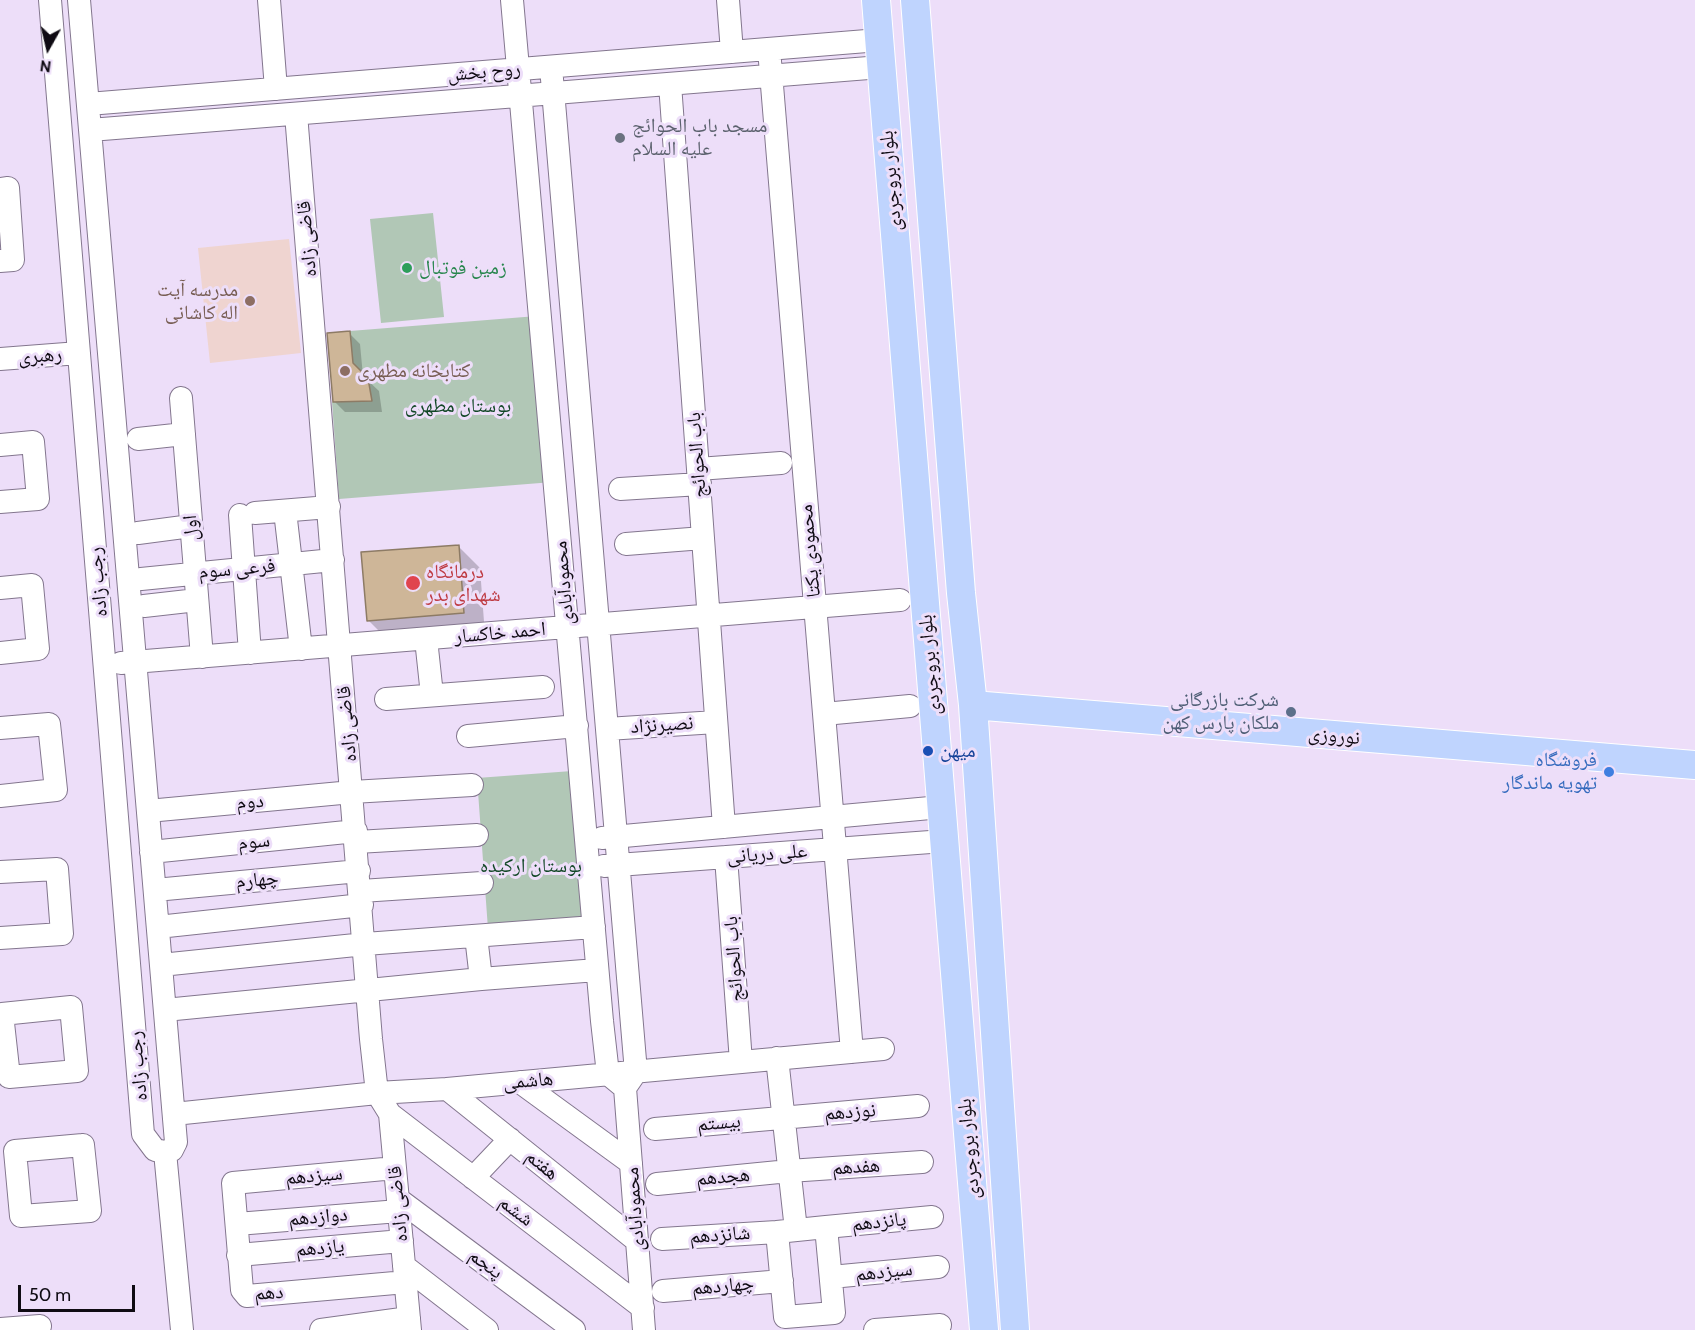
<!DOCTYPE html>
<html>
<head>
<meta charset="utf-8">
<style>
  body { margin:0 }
  #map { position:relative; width:1695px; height:1330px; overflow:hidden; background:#eddef9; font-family:Cabin,sans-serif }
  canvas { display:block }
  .north { position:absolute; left:18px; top:18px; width:60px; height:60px; -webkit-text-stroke:4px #eddef9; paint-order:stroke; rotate:188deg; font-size:16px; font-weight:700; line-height:24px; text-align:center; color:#0f0b13 }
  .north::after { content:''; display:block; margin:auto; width:21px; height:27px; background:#0f0b13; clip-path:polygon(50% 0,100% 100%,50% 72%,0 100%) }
  .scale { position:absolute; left:18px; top:1285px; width:117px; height:27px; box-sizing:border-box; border:3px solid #0f0b13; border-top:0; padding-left:8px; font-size:18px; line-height:21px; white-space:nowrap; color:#0f0b13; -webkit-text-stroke:4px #eddef9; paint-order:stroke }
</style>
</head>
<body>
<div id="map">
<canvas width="1695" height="1330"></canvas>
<div class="north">N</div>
<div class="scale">50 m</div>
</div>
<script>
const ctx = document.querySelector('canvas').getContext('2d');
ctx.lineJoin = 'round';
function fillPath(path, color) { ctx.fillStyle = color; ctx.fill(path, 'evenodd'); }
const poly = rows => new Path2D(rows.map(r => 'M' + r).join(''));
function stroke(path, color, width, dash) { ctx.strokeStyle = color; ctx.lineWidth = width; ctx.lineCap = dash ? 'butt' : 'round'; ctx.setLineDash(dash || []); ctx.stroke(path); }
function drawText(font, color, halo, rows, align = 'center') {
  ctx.font = font + ' Cabin,"Noto Naskh Arabic",sans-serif'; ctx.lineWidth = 6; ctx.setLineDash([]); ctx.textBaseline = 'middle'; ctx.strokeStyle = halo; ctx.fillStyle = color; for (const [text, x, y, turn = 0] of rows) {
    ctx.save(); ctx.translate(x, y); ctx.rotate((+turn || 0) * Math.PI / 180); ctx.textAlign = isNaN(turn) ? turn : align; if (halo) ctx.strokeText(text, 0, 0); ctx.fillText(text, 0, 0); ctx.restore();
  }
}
fillPath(poly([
  [289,239,301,353,210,363,198,248]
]), '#efd4d0');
fillPath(poly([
  [433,213,444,317,381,323,370,219],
  [537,316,553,482,339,499,332,402,372,401,368,378,353,363,350,331],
  [572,771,583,922,488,929,477,778]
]), '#b1c7b6');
fillPath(poly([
  [349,333,360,344,363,376,379,391,382,412,345,412,334,401],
  [458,546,480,568,485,635,390,642,368,620]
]), '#0003');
const building = poly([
  [350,331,353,363,368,378,372,401,333,402,327,333,350,331],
  [459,545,464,613,367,621,361,552,459,545]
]);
fillPath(building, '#ceb698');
stroke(building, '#8d7b65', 1.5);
const minor = poly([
  [50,0,143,1134,155,1150,165,1152,172,1150,176,1142,79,0],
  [269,0,276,89],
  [512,0,602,1021,608,1074,625,1088],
  [728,0,732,52],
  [769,49,852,1052],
  [551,67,636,1072,625,1088,644,1330],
  [670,84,724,827],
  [88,104,879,40],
  [296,114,371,1039,377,1093,390,1114,410,1330],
  [90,130,881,67],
  [0,189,8,188,13,260,0,261],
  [0,359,79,353],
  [181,398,202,657],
  [138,439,184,434],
  [0,445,33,442,38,499,0,502],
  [698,469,781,463],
  [620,489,700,484],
  [285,511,301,649],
  [255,513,329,507],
  [240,515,250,653],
  [138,533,191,526],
  [626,544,703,538],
  [141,579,333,560],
  [0,588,32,585,38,649,0,653],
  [144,606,197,600],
  [426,639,432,695],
  [121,663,900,600],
  [386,699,543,687],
  [824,714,910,706],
  [0,728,49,724,56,790,0,796],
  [607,729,716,722],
  [468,736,577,726],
  [148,811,352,792,472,785],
  [602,838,941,807],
  [357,842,477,835],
  [151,852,356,831],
  [726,857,741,1062],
  [604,866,944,841],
  [0,872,57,869,62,934,0,938],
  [155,890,359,871],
  [361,891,482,883],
  [158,927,362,905],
  [476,936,481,979],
  [161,965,365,944,594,927],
  [71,1007,77,1071,9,1077,2,1014,71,1007],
  [165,1010,481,979,597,970],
  [777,1058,796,1230],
  [520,1082,631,1163],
  [447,1089,637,1241],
  [174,1114,377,1093,447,1089,883,1049],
  [390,1114,643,1308],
  [655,1129,918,1106],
  [83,1145,90,1211,21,1216,15,1151,83,1145],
  [165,1152,182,1330],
  [395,1168,233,1183,242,1290,247,1296,406,1282],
  [473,1178,510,1139],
  [657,1184,789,1171,922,1162],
  [398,1199,574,1330],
  [237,1224,399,1211],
  [826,1227,834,1313,785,1317,777,1232,826,1227],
  [826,1227,932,1217],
  [662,1239,777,1232],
  [238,1255,402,1241],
  [404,1266,487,1330],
  [831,1277,938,1267],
  [663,1291,782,1281],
  [0,1329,40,1326],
  [321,1330,409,1318],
  [875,1330,940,1325]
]);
const major = poly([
  [876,0,984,1330],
  [915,0,961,593,973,705,1015,1330],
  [973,705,1695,765]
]);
stroke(minor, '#83768e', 24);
stroke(major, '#fff', 30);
stroke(minor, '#fff', 22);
stroke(major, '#bfd4fe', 28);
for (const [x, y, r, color] of [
  [620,138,6,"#6b7280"],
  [407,268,6,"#2e9e5b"],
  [250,301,6,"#8d6e63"],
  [345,371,6,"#8d6e63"],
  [413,583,8,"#e0444e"],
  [1291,712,6,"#5c6f8a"],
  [928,751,6,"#1a4fb4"],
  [1609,772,6,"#3f7fe0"]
]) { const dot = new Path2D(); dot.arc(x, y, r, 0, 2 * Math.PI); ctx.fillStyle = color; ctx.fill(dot); stroke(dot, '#eddef9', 2); }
drawText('20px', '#0f0b13', '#eddef9', [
  ["روح بخش",484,72,-5],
  ["بلوار بروجردی",891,181,-95],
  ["قاضی زاده",307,239,-95],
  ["رهبری",40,356,-4],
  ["باب الحوائج",697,455,-94],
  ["اول",191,528,-95],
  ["محمودی یکتا",810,551,-95],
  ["فرعی سوم",237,569,-5],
  ["رجب زاده",98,582,-95],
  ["محمودآبادی",564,583,-95],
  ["احمد خاکسار",500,633,-5],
  ["بلوار بروجردی",930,665,-95],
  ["قاضی زاده",347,724,-95],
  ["نصیرنژاد",662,725,-4],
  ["نوروزی",1334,736,5],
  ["دوم",250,802,-5],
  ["سوم",254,842,-6],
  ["علی دریانی",767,854,-4],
  ["چهارم",257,880,-5],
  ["باب الحوائج",734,959,-94],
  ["رجب زاده",138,1066,-95],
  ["هاشمی",528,1081,-5],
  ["نوزدهم",850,1112,-4],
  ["بیستم",719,1123,-5],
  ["بلوار بروجردی",969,1149,-95],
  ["هفتم",542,1165,39],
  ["هفدهم",856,1167,-4],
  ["سیزدهم",314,1176,-5],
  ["هجدهم",723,1177,-5],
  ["قاضی زاده",398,1204,-95],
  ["محمودآبادی",635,1209,-94],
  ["ششم",516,1211,37],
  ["دوازدهم",318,1217,-5],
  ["پانزدهم",879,1222,-6],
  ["شانزدهم",720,1235,-4],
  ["یازدهم",320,1248,-5],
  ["پنجم",486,1264,37],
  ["سیزدهم",884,1272,-6],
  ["چهاردهم",723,1286,-5],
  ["دهم",269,1293,-3]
]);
drawText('20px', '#5b616d', '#eddef9', [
  ["مسجد باب الحوائج",632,126],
  ["علیه السلام",632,149]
], 'left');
drawText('20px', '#27864d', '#eddef9', [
  ["زمین فوتبال",419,268]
], 'left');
drawText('20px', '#785e54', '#eddef9', [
  ["مدرسه آیت",238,290],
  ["اله کاشانی",238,313],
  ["کتابخانه مطهری",357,371,"left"]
], 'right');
drawText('20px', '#124726', '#eddef9', [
  ["بوستان مطهری",458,406],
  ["بوستان ارکیده",531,866]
]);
drawText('20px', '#be3a42', '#eddef9', [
  ["درمانگاه",426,572],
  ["شهدای بدر",426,595]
], 'left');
drawText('20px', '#4e5e75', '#eddef9', [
  ["شرکت بازرگانی",1279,700],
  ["ملکان پارس کهن",1279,723]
], 'right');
drawText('20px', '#164399', '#eddef9', [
  ["میهن",940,751]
], 'left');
drawText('20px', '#366cbe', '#eddef9', [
  ["فروشگاه",1597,760],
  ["تهویه ماندگار",1597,783]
], 'right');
</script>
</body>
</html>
